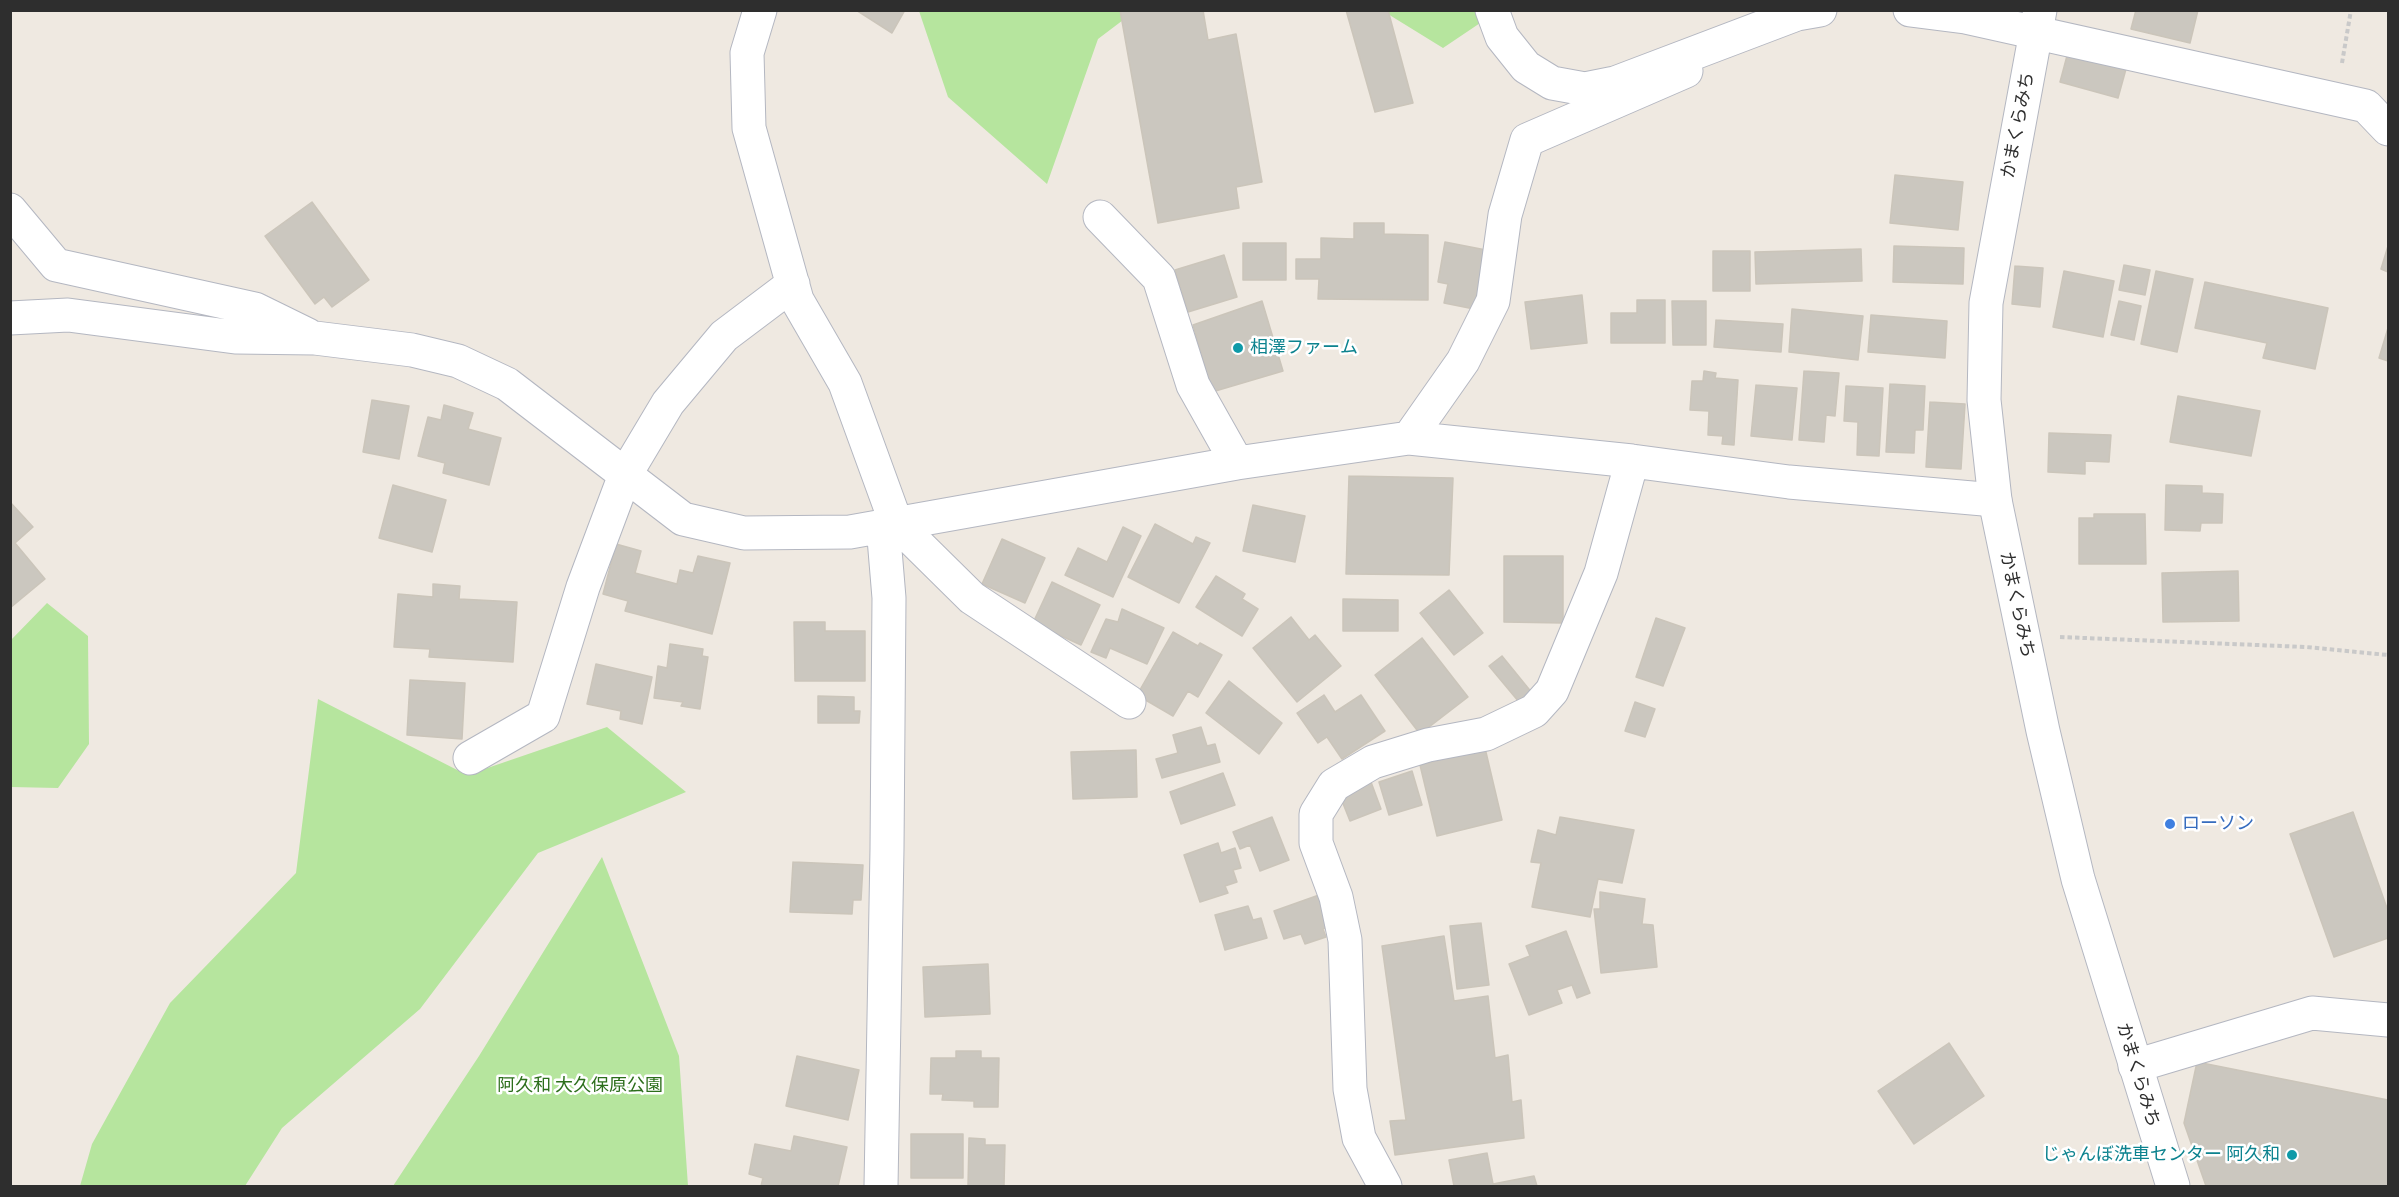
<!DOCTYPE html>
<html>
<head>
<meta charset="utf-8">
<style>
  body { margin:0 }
  #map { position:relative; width:2399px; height:1197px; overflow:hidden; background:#efe9e1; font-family:Cabin,sans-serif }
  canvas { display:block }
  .frame { position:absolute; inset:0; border:12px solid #2e2e2e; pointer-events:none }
</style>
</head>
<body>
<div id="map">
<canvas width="2399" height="1197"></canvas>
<div class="frame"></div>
</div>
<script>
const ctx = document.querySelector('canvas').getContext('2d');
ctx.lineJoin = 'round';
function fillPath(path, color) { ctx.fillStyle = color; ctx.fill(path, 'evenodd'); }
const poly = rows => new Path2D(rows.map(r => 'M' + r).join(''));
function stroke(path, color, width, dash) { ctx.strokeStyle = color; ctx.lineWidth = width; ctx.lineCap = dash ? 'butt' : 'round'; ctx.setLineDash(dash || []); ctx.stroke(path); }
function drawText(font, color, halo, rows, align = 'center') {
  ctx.font = font + ' Cabin,"Noto Sans JP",sans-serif'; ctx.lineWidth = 5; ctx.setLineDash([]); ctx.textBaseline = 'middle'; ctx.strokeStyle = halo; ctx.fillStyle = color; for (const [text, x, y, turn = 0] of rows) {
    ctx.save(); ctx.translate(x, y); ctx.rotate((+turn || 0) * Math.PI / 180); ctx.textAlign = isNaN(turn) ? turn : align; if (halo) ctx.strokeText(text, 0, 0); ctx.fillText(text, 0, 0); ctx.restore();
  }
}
fillPath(poly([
  [919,11,1135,11,1098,39,1047,184,948,97],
  [1383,11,1498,11,1443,48],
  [47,603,88,636,89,744,58,788,11,787,11,640],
  [318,699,467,775,607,727,686,792,538,853,420,1009,282,1128,245,1186,80,1186,92,1144,170,1003,296,873],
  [602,857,679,1056,688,1186,393,1186,479,1056]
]), '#b6e59e');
const building = poly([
  [856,10,905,10,892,33,856,10],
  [1120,10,1203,10,1208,40,1236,34,1262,182,1236,187,1239,208,1158,223,1120,10],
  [1346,10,1388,10,1413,103,1375,112,1346,10],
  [2136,10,2198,10,2190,43,2131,29,2136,10],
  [2068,52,2126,69,2118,98,2060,82,2068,52],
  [1895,175,1963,182,1958,230,1890,223,1895,175],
  [312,202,369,280,332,307,324,297,315,304,265,236,312,202],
  [1354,223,1384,223,1384,234,1428,235,1428,300,1318,299,1319,279,1296,279,1296,259,1321,259,1321,238,1354,239,1354,223],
  [1445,242,1486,250,1474,309,1444,303,1448,284,1438,282,1445,242],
  [1243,243,1286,243,1286,280,1243,280,1243,243],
  [1894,246,1964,248,1963,284,1893,282,1894,246],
  [2388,246,2388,272,2381,269,2388,246],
  [1861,249,1862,281,1756,284,1755,252,1861,249],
  [1713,251,1750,251,1750,291,1713,291,1713,251],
  [1224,255,1237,297,1188,312,1175,270,1224,255],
  [2124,265,2150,270,2145,295,2119,290,2124,265],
  [2015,266,2043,268,2040,307,2012,304,2015,266],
  [2064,271,2114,281,2103,337,2053,327,2064,271],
  [2156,271,2193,279,2177,352,2141,344,2156,271],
  [2205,282,2328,308,2315,369,2263,358,2267,343,2195,328,2205,282],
  [1582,295,1587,343,1531,349,1525,302,1582,295],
  [1637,300,1665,300,1665,343,1611,343,1611,313,1637,313,1637,300],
  [1262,301,1283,371,1212,392,1193,325,1262,301],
  [1672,301,1706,301,1706,345,1673,345,1672,301],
  [2119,301,2141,306,2134,340,2111,335,2119,301],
  [1792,309,1863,316,1858,360,1789,352,1792,309],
  [1871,315,1947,321,1945,358,1868,352,1871,315],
  [1716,320,1783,324,1781,352,1714,347,1716,320],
  [2388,328,2388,361,2379,358,2388,328],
  [1704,371,1716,373,1715,378,1738,380,1734,445,1722,444,1723,436,1708,435,1709,411,1690,410,1692,381,1703,381,1704,371],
  [1804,371,1839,373,1835,416,1826,415,1824,442,1799,440,1804,371],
  [1890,384,1925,386,1923,430,1915,430,1914,453,1886,452,1890,384],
  [1756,385,1797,388,1792,440,1751,436,1756,385],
  [1846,386,1883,388,1879,456,1857,455,1858,422,1844,421,1846,386],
  [2178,396,2260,411,2251,456,2170,442,2178,396],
  [372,400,409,406,399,459,363,452,372,400],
  [1930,402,1965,404,1961,469,1926,467,1930,402],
  [444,405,473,413,468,429,501,438,489,485,443,473,445,463,418,456,428,417,441,420,444,405],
  [2049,433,2111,435,2109,462,2085,461,2085,474,2048,472,2049,433],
  [1349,476,1453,478,1449,575,1346,574,1349,476],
  [393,485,446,500,432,552,379,538,393,485],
  [2166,485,2202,486,2202,493,2223,494,2222,523,2201,523,2200,531,2165,530,2166,485],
  [10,502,33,527,15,543,45,579,10,608,10,502],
  [1253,505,1305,516,1295,562,1243,551,1253,505],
  [2094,514,2145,514,2146,564,2079,564,2079,518,2094,518,2094,514],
  [1155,524,1193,544,1196,537,1210,543,1179,603,1128,577,1155,524],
  [1123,527,1141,536,1113,597,1065,575,1078,548,1107,562,1123,527],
  [1002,539,1045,558,1025,603,982,584,1002,539],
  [616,544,641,551,635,573,677,584,680,570,693,573,698,556,730,563,712,634,625,611,628,601,603,594,616,544],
  [1504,556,1563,556,1563,623,1504,622,1504,556],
  [2238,571,2239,621,2163,622,2162,573,2238,571],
  [1216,576,1245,594,1242,599,1258,609,1242,636,1196,607,1216,576],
  [1052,582,1100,605,1081,645,1033,623,1052,582],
  [433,584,460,586,459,599,517,602,513,662,429,657,430,649,394,647,398,594,433,597,433,584],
  [1449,590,1483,633,1454,655,1420,613,1449,590],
  [1343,599,1398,600,1398,631,1343,631,1343,599],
  [1122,609,1164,628,1147,664,1110,648,1106,658,1091,652,1106,619,1118,622,1122,609],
  [1291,617,1309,640,1315,635,1341,666,1297,702,1253,648,1291,617],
  [1656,618,1685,628,1663,686,1636,677,1656,618],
  [794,622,825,622,825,631,865,631,865,681,795,681,794,622],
  [1173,632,1198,646,1200,643,1222,655,1198,697,1188,691,1173,716,1137,695,1173,632],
  [1422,638,1468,697,1420,734,1375,675,1422,638],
  [670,644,703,649,702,656,708,657,700,709,681,706,683,702,654,698,658,666,667,668,670,644],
  [1502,656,1537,699,1524,708,1489,666,1502,656],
  [596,664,652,677,642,724,620,719,621,711,587,704,596,664],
  [410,680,465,683,462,739,407,735,410,680],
  [1229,681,1282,723,1259,754,1206,713,1229,681],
  [1324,695,1335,712,1361,695,1385,731,1342,759,1327,737,1318,743,1297,713,1324,695],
  [818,696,854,697,854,711,860,711,859,723,818,723,818,696],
  [1635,702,1655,709,1645,737,1625,731,1635,702],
  [1201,727,1207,746,1215,744,1220,762,1162,778,1156,759,1178,753,1173,735,1201,727],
  [1485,748,1502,820,1437,836,1420,765,1485,748],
  [1136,750,1137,797,1073,799,1071,752,1136,750],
  [1412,771,1422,805,1389,815,1379,782,1412,771],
  [1223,773,1235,805,1181,824,1170,792,1223,773],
  [1371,782,1381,809,1350,821,1340,796,1371,782],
  [2353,812,2388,911,2388,938,2334,957,2290,834,2353,812],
  [1272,817,1289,860,1260,871,1250,845,1240,849,1233,832,1272,817],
  [1560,817,1634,830,1622,883,1598,879,1590,917,1532,907,1541,863,1531,862,1538,830,1556,835,1560,817],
  [1218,843,1221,853,1235,848,1241,868,1233,870,1237,882,1225,886,1228,893,1200,902,1184,855,1218,843],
  [793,862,863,865,861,900,853,900,852,914,790,912,793,862],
  [1600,892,1645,899,1642,924,1653,925,1657,967,1601,973,1594,909,1600,909,1600,892],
  [1319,895,1330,926,1323,929,1326,937,1305,944,1301,934,1284,939,1274,911,1319,895],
  [1248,906,1253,920,1261,918,1267,938,1225,950,1215,915,1248,906],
  [1481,923,1489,985,1457,989,1450,926,1481,923],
  [1566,931,1590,993,1577,998,1572,985,1557,990,1562,1003,1529,1015,1509,964,1530,956,1526,946,1566,931],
  [1444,936,1454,1001,1488,996,1495,1058,1508,1055,1512,1102,1521,1100,1524,1138,1395,1155,1390,1121,1406,1120,1382,946,1444,936],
  [988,964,990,1014,925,1017,923,967,988,964],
  [1949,1043,1984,1096,1914,1144,1878,1091,1949,1043],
  [956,1051,981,1051,981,1058,999,1058,998,1107,974,1107,974,1101,942,1100,943,1094,930,1094,931,1058,956,1058,956,1051],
  [797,1056,859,1070,848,1120,786,1106,797,1056],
  [2197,1062,2388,1100,2388,1186,2206,1186,2184,1123,2197,1062],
  [911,1134,963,1134,963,1178,911,1178,911,1134],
  [794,1136,847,1147,838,1186,761,1186,763,1178,749,1174,755,1144,791,1151,794,1136],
  [969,1138,985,1139,985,1145,1005,1145,1004,1186,968,1186,969,1138],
  [1487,1153,1493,1184,1534,1176,1537,1186,1454,1186,1449,1160,1487,1153]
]);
fillPath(building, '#cbc7bf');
stroke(building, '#cbc5ba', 1.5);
const street = poly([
  [760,10,747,53,749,128,797,300,845,383,896,523,972,598,1129,702],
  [1492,10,1502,37,1526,67,1552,83,1585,89,1615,83,1797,14,1820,10],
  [1910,10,1965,17,2366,106,2388,129],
  [10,210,56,265,255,309,308,335],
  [1100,217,1159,278,1193,385,1237,463],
  [10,318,68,315,235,337,315,338,412,350,458,361,507,384,683,519,744,533,850,532,1237,463,1409,438,1632,461,1789,482,1995,500],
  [1409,438,1463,361,1493,301,1505,215,1527,140,1686,71,1681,58],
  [470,758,543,716,583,587,625,475,668,403,724,336,793,284],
  [2135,1066,2312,1013,2388,1020],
  [881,1186,887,849,889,598,883,526],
  [1385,1186,1359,1138,1350,1089,1345,940,1336,897,1316,843,1316,814,1334,785,1373,762,1428,745,1486,734,1534,711,1552,691,1601,573,1632,461]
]);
const secondary = poly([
  [2040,10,1986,303,1984,400,1995,500,2043,731,2078,879,2173,1186]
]);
stroke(street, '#b4b7c1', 35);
stroke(secondary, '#b4b7c1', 35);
stroke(poly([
  [2342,63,2351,10],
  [2060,637,2306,647,2388,655]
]), '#c9c9c9', 4, [4.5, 3]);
stroke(street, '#fff', 33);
stroke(secondary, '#fff', 33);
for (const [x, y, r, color] of [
  [1238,348,6,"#0f9aa8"],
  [2170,824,6,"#3f7fe0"],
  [2292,1155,6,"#0f9aa8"]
]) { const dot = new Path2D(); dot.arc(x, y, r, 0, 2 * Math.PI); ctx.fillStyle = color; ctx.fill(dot); stroke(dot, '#fff', 2); }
drawText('18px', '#2e2e2e', '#fff', [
  ["かまくらみち",2018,125,-79],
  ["かまくらみち",2017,605,78],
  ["かまくらみち",2138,1075,73]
]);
drawText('18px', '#0d838f', '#fff', [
  ["相澤ファーム",1250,348],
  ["じゃんぼ洗車センター 阿久和",2280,1155,"right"]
], 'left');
drawText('18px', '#366cbe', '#fff', [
  ["ローソン",2182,824]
], 'left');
drawText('18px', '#2c6e1b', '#fff', [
  ["阿久和 大久保原公園",580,1086]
]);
</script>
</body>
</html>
